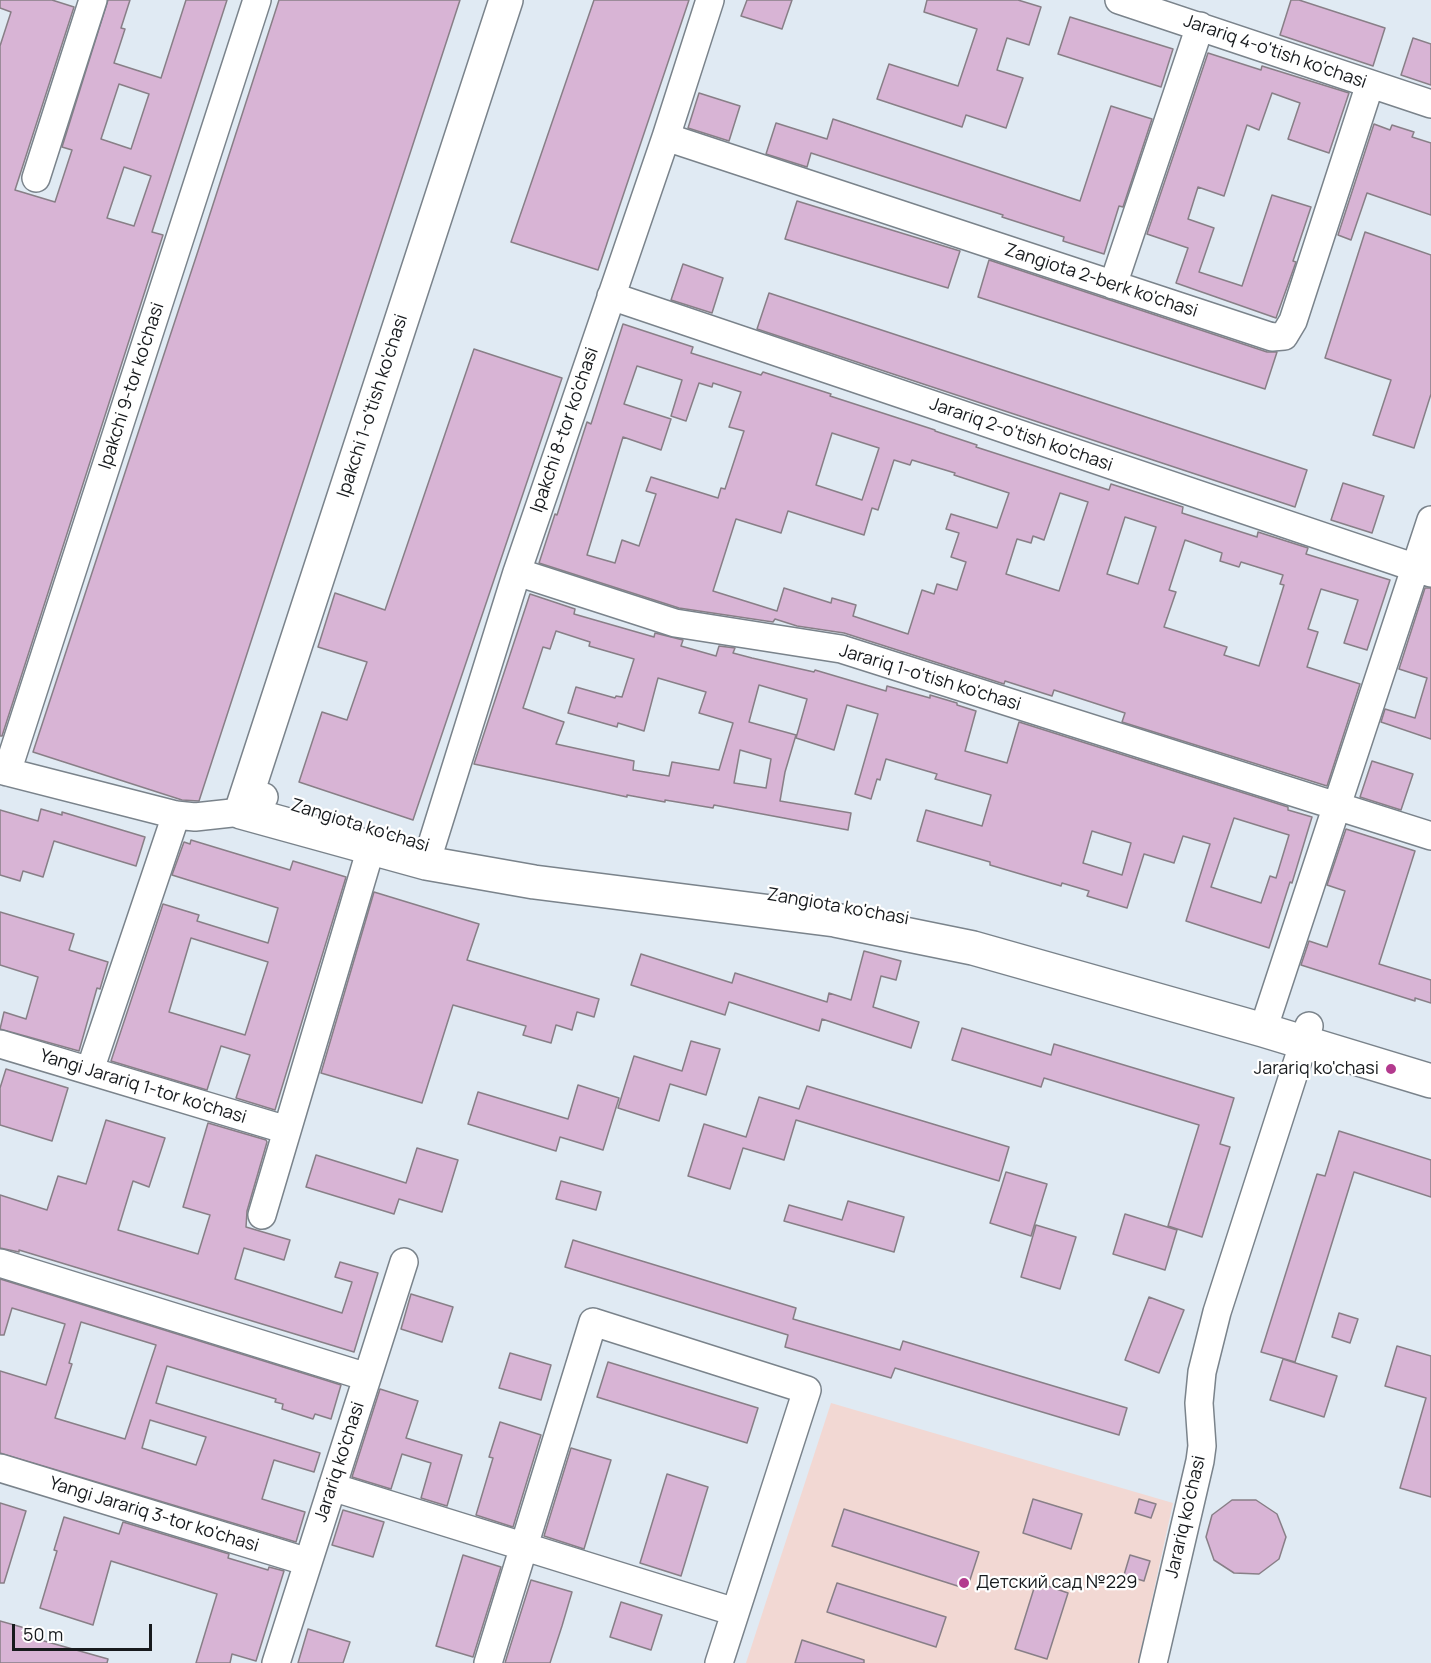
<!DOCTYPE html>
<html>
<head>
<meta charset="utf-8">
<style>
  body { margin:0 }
  #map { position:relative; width:1431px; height:1663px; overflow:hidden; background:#e0eaf3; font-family:Manrope,sans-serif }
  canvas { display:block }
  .scale { position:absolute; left:12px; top:1624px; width:140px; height:27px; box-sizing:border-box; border:3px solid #171a1d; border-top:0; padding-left:8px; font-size:18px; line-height:21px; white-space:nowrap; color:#171a1d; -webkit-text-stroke:4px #fff; paint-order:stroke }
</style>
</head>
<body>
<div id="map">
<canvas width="1431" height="1663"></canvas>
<div class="scale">50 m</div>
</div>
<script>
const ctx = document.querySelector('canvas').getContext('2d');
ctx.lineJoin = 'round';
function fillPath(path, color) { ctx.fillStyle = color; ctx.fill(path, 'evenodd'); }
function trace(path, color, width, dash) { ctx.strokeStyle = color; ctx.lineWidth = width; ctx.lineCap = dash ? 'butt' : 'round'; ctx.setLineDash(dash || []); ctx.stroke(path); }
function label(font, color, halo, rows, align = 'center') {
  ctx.font = font + ' Manrope,sans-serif'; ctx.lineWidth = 4.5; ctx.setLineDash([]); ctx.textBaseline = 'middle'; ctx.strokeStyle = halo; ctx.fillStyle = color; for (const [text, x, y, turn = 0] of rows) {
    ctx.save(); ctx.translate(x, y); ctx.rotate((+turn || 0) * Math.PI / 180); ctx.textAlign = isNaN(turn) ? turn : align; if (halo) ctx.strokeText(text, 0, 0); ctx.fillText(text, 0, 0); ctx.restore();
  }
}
const education = new Path2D(`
  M831 1403 1173 1503 1138 1663H746Z`);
const building = new Path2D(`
  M0 0H52L74 7 15 190 55 202 72 150 62 147 108 0H130L121 28 125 29 114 63 161 78 186 0H227L152 232 163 235 2 736H0V46L11 12 0 8ZM119 84 149 94 131 149 101 139ZM124 167 151 176 134 226 107 218Z
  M279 0H460L199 801 182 800 33 752 199 248Z
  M594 0H689L598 270 511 242Z
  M747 0H792L782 29 741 16Z
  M927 0H1018L1041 7 1029 45 1007 38 997 70 1023 78 1006 128 966 115 962 127 877 99 889 64 958 86 977 29 924 12Z
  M1291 0H1299L1385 28 1373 66 1280 35Z
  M1070 17 1173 49 1161 87 1058 54Z
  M1413 38 1431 44V85L1401 75Z
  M1208 53 1261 70 1262 66 1349 93 1329 153 1288 139 1300 103 1272 93 1259 130 1247 125 1224 196 1198 187 1188 219 1214 228 1199 272 1242 286 1272 195 1311 207 1293 261 1296 262 1276 318 1176 283 1188 248 1147 234Z
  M699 93 740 106 729 141 688 128Z
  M1111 106 1152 119 1123 207 1119 206 1104 254 1063 241 1064 237 1002 217 1003 215 811 153 807 167 766 154 776 123 827 139 833 119 1080 201Z
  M1374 124 1390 130 1392 125 1414 132 1412 137 1431 143V215L1367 193 1351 240 1338 235Z
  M797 201 960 251 948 288 785 239Z
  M1365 232 1431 255V394L1414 448 1373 435 1391 380 1325 358Z
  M989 260 1267 352H1277L1265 389 978 297Z
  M683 264 723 278 712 313 671 300Z
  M769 293 1307 470 1295 507 757 329Z
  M623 324 693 347 691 353 761 375 763 372 831 394 830 396 935 430V431L977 445 976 447 1109 490 1111 484 1183 507 1182 513 1257 537 1258 532 1286 541 1308 548 1306 554 1390 580 1367 650 1344 643 1358 600 1321 589 1308 629 1318 632 1307 667 1360 684 1327 786 1122 722 1125 713 1054 690 1052 696 1005 681 1004 684 844 633 797 626 775 619 773 622 679 608 539 563 555 514 557 515 587 422 591 424ZM637 366 682 380 671 416 686 421 699 383 712 387 713 383 741 392 729 427 744 431 725 489 721 488 718 498 651 477 646 491 656 494 639 546 622 540 615 563 587 555 623 437 661 450 671 419 624 404ZM832 433 879 448 862 500 816 485ZM894 460 910 465 912 460 955 473 954 475 1009 493 997 528 951 514 946 529 959 533 951 557 966 562 957 590 937 584 934 594 922 590 908 634 853 616 856 605 832 598 831 603 784 588 777 611 713 591 736 519 781 533 788 511 864 535 872 508 878 510ZM1060 493 1088 502 1059 591 1006 574 1017 539 1031 543 1033 536 1044 540ZM1125 517 1156 527 1138 584 1107 574ZM1185 540 1222 553 1220 561 1239 567 1241 562 1283 575 1280 584 1284 585 1259 666 1224 655 1227 647 1164 627 1176 592 1169 590Z
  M474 349 562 378 413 820 299 782 322 712 347 720 367 662 318 647 335 593 385 610Z
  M1343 483 1384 496 1372 533 1331 520Z
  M1425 588H1431V739L1381 722 1385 709 1415 718 1427 678 1399 669Z
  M530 594 575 609 574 614 654 637 655 633 683 640 681 646 716 656 719 646 735 648 733 653 752 658 814 672 815 670 886 691 887 686 930 698V695L957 703V705L976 711 965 751 1007 763 1019 722 1288 807V810L1312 817 1292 883 1290 882 1269 948 1186 921 1210 844 1183 836 1174 863 1144 854 1127 908 1087 896 1089 891 1062 883 1061 886 990 865V862L917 841 926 810 982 826 991 795 935 779 937 774 886 759 880 780 877 779 871 799 855 794 878 714 847 705 834 750 796 738 807 699 759 685 749 722 796 735 785 772 780 801 851 813 848 830 714 805 713 808 665 800V802L627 795V797L474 764ZM556 631 590 642 589 646 634 659 622 697 616 696 615 698 576 687 568 713 617 727 618 723 644 731 658 678 706 692 699 713 733 723 719 770 672 762 669 776 633 770 634 761 556 744 564 722 523 708 543 647 550 649ZM740 750 771 759 766 788 734 783ZM1234 818 1289 835 1276 878 1270 876 1261 903 1211 887ZM1092 831 1131 843 1122 875 1083 863Z
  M1372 761 1413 774 1401 810 1360 797Z
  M41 809 62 815V812L145 837 136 866 54 841 43 877 23 871 20 881 0 875V810L38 821Z
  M1346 829 1415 851 1379 964 1431 980V1003L1415 998V1001L1301 965 1309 941 1327 947 1345 891 1327 885Z
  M191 840 290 870 293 861 346 877 275 1110 236 1098 250 1055 221 1046 207 1090 111 1061 163 904 199 915 197 921 268 943 278 908 172 875 184 842 190 844ZM191 938 268 962 245 1035 169 1012Z
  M374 892 479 924 467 960 599 999 594 1017 577 1012 572 1030 556 1025 551 1043 523 1035 526 1026 453 1005 422 1103 321 1073Z
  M0 912 74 934 69 950 108 962 100 989 97 988 79 1051 0 1029 4 1012 26 1019 38 977 0 965Z
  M864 951 901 961 896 980 881 976 873 1007 919 1022 911 1048 822 1019 819 1031 729 1002 725 1015 631 985 641 954 732 983 735 973 827 1002 829 993 851 1000Z
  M962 1028 1051 1055 1054 1044 1234 1098 1220 1144 1230 1147 1202 1237 1168 1226 1199 1125 1044 1078 1041 1087 952 1060Z
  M691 1041 720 1049 706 1095 670 1084 659 1121 618 1108 634 1056 682 1071Z
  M6 1069 68 1088 52 1141 0 1125V1088Z
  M578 1085 619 1098 603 1150 560 1137 556 1151 468 1124 478 1092 568 1119Z
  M807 1086 1009 1147 999 1181 796 1120 784 1160 743 1148 730 1189 688 1176 704 1124 746 1137 759 1097 799 1109Z
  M106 1120 165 1138 149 1187 133 1181 118 1230 198 1254 210 1215 183 1207 208 1123 266 1140 267 1142 247 1211 246 1227 290 1240 284 1260 244 1248 235 1279 342 1313 352 1282 335 1277 340 1262 378 1273 354 1352 19 1250V1252L0 1248V1195L47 1210 58 1176 86 1184Z
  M1339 1131 1431 1160V1197L1354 1172 1295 1362 1261 1352 1317 1174 1325 1176Z
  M417 1148 458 1160 442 1212 399 1199 394 1214 306 1187 316 1155 406 1183Z
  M1006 1172 1047 1184 1031 1236 990 1223Z
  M561 1181 601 1192 596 1210 556 1199Z
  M848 1201 904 1217 894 1252 784 1221 789 1205 842 1220Z
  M1125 1214 1177 1230 1165 1270 1113 1254Z
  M1036 1225 1076 1237 1060 1289 1021 1277Z
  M573 1240 796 1308 793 1319 900 1350 903 1341 1127 1408 1119 1435 895 1368 891 1378 785 1347 788 1335 565 1267Z
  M0 1279 341 1385 331 1419 315 1414 313 1419 282 1409 283 1404 275 1402 276 1399 167 1366 156 1403 320 1453 314 1472 274 1460 262 1499 305 1512 296 1542 0 1453V1371L46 1385 65 1324 12 1308 4 1335H0ZM81 1322 156 1345 125 1439 55 1418 72 1364 69 1363ZM150 1420 206 1437 196 1465 142 1448Z
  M411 1294 453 1307 442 1342 401 1329Z
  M1149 1297 1184 1310 1159 1373 1125 1360Z
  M1339 1313 1358 1319 1350 1343 1332 1337Z
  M1397 1346 1431 1356V1497L1400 1488 1426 1398 1385 1386Z
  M510 1353 551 1365 541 1400 499 1388Z
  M1283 1359 1337 1376 1324 1417 1270 1400Z
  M608 1362 758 1408 747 1443 597 1397Z
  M380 1389 418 1401 406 1438 462 1455 447 1506 421 1498 431 1463 402 1454 391 1489 352 1477Z
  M500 1422 541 1435 513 1527 476 1515 493 1458 489 1457Z
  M571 1448 611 1460 584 1549 544 1536Z
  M667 1474 708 1487 681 1576 640 1563Z
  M1033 1499 1082 1514 1071 1549 1023 1533Z
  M1139 1499 1156 1504 1151 1518 1135 1513Z
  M1232 1500H1256L1277 1514 1286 1537 1279 1559 1259 1574 1234 1573 1214 1560 1206 1537 1212 1515Z
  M0 1503 26 1511 4 1583H0Z
  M844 1509 979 1552 967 1589 832 1546Z
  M343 1510 384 1522 373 1557 332 1545Z
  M64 1517 119 1534 123 1522 229 1554 228 1558 268 1570 269 1567 284 1571 256 1661 232 1654 230 1663H196L217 1594 111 1561 93 1625 40 1608 57 1551 54 1550Z
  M463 1555 501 1567 473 1657 436 1646Z
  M1130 1555 1150 1561 1144 1581 1124 1575Z
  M531 1580 572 1592 562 1626 550 1663H505Z
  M1036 1582 1068 1593 1047 1659 1015 1649Z
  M837 1583 946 1617 936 1647 827 1612Z
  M621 1602 662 1615 651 1650 610 1637Z
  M0 1621 32 1630 30 1637 108 1659 107 1663H0Z
  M308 1629 350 1642 343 1663H298Z
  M802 1640 864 1660V1663H795Z`);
const minor = new Path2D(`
  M1119 0 1431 104
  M666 137 1272 337 1284 336 1293 321 1370 84
  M36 178 93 0
  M1113 285 1200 26
  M611 296 1431 573
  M517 572 675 623 841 649 1431 836
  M0 770 176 815 195 817 241 812 264 797
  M7 772 257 0
  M426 863 517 572 666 137 710 0
  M1263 1030 1431 520
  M0 1044 287 1130
  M90 1070 176 815
  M262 1215 371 848
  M0 1263 367 1377
  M0 1468 308 1562
  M332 1487 735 1612
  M276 1663 404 1262
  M488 1663 593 1322 807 1390 719 1663
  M1153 1663 1200 1461 1202 1446 1199 1403 1202 1372 1217 1312 1309 1026`);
const major = new Path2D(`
  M506 0 241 812 426 863 534 882 835 920 973 948 1263 1030 1431 1081`);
const markers = [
  [1391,1069,6,"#b33a8e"],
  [964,1583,6,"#b33a8e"]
];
const streetNames = [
  ["Jarariq 4-o'tish ko'chasi",1275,52,19],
  ["Zangiota 2-berk ko'chasi",1101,281,18],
  ["Ipakchi 9-tor ko'chasi",132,386,-72],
  ["Ipakchi 1-o'tish ko'chasi",373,406,-72],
  ["Ipakchi 8-tor ko'chasi",565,430,-71],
  ["Jarariq 2-o'tish ko'chasi",1021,435,19],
  ["Jarariq 1-o'tish ko'chasi",930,678,17],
  ["Zangiota ko'chasi",360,826,17],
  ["Zangiota ko'chasi",838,907,10],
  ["Yangi Jarariq 1-tor ko'chasi",143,1087,17],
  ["Jarariq ko'chasi",340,1462,-72],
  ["Yangi Jarariq 3-tor ko'chasi",154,1515,17],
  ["Jarariq ko'chasi",1186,1517,-77]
];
const poiNames = [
  ["Jarariq ko'chasi",1379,1069],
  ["Детский сад №229",976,1583,"left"]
];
fillPath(education, '#f2d8d3');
fillPath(building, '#d8b4d5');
trace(building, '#887f87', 1.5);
trace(minor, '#7a838b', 30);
trace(major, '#7a838b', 36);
trace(minor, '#fff', 27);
trace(major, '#fff', 33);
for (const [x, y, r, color] of markers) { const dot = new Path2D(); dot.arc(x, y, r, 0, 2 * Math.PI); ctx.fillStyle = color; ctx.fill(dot); trace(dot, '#fff', 2); }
label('18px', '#171a1d', '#fff', streetNames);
label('18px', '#171a1d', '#fff', poiNames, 'right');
</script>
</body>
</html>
